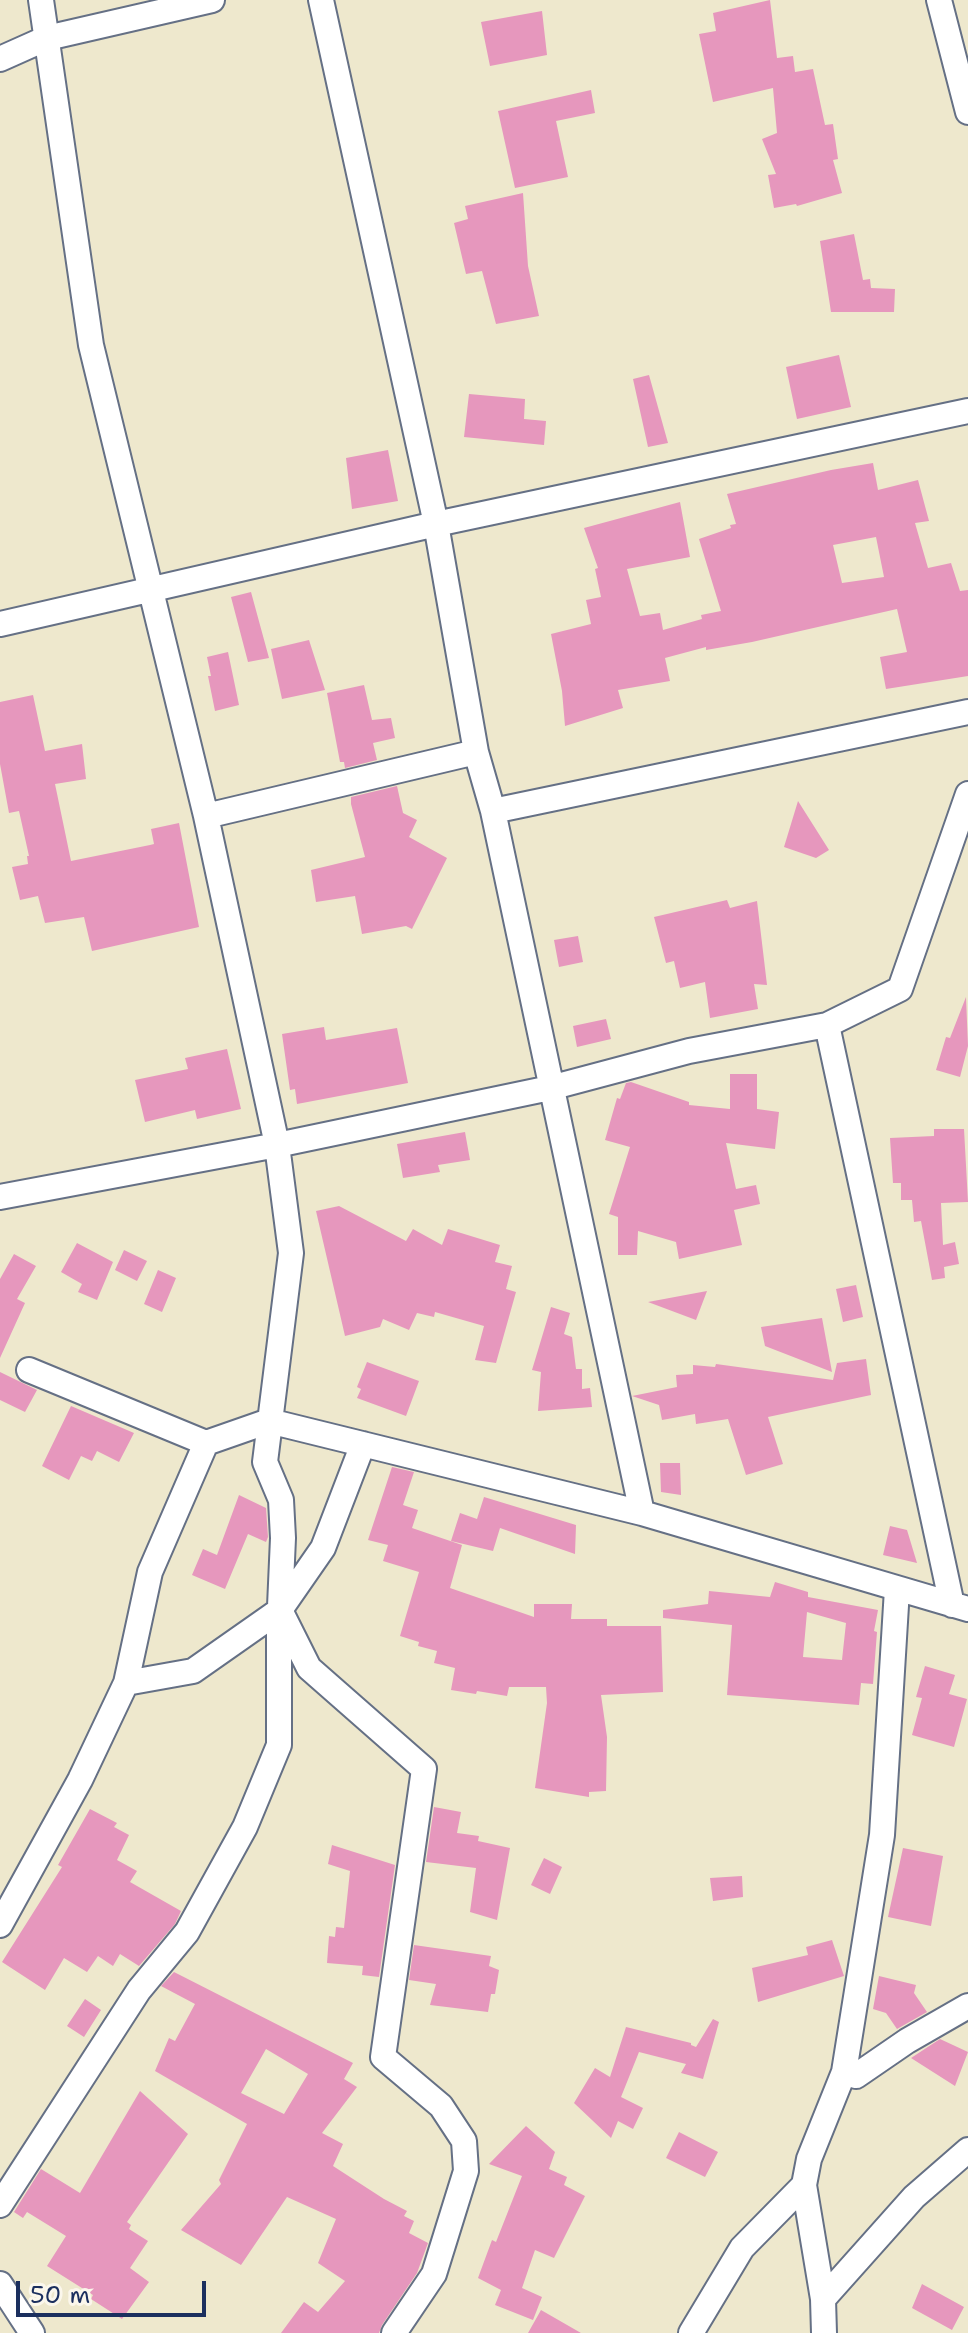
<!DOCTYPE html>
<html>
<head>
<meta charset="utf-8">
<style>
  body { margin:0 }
  #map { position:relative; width:968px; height:2333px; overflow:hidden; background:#eee8cd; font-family:"Shantell Sans",sans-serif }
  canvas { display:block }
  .scale { position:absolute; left:16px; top:2281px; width:190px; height:36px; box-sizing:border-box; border:4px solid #1b2f5e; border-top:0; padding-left:10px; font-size:24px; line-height:28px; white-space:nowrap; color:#1b2f5e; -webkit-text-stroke:6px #fbf7ec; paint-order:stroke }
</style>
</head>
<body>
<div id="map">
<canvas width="968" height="2333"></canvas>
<div class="scale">50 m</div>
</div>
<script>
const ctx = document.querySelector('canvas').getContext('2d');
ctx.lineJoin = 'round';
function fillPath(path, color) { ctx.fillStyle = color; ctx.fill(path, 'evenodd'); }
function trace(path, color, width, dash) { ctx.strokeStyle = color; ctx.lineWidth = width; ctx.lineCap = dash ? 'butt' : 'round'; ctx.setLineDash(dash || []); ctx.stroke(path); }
const building = new Path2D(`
  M770 0 777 58 793 56 795 72 813 69 825 125 833 124 838 159 833 160 842 193 797 206 796 204 774 208 768 175 776 174 762 139 777 133 773 88 713 102 699 34 716 31 713 13Z
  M542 11 547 55 490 66 481 22Z
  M591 90 595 113 556 121 568 177 515 188 498 111Z
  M523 193 528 266 539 316 496 324 482 271 466 274 454 223 468 219 465 206Z
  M854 234 863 280 870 279 871 288 895 289 894 312H831L820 241Z
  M839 355 851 407 797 419 786 367Z
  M649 375 668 443 648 447 633 379Z
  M469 394 525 399 524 419 546 421 544 445 464 437Z
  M388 450 398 501 352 509 346 458Z
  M873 463 878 490 918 480 929 521 915 523 928 568 951 563 960 591 968 590V676L886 689 880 657 907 652 897 609 752 642 706 650V647L665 658 670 681 618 690 623 708 565 726 562 691 551 634 591 624 586 600 601 597 595 569 598 568 584 528 680 502 690 557 627 569 640 616 660 613 663 630 702 619 701 615 721 611 699 539 731 528 730 525 736 524 727 494 831 470ZM876 537 884 577 842 583 833 545Z
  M251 592 269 658 248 662 231 597Z
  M309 640 325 690 282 699 271 649Z
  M228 652 239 705 215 711 208 676H211L207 657Z
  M364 685 372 720 391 718 395 738 373 743 377 760 345 768 344 762H340L327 693Z
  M33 695 45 751 82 744 86 779 55 784 71 861 150 845 154 844 151 829 179 823 199 927 92 951 84 917 45 923 38 896 20 900 12 867 28 864 27 856H29L19 811 9 813 0 764V702Z
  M397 786 403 813 417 820 409 837 447 858 412 929 406 926 362 934 355 896 316 902 311 870 365 857 351 804V797Z
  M798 801 829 850 816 858 784 847Z
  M727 900 730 908 757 901 767 985 754 984 758 1009 710 1018 705 982 680 988 674 961 666 963 654 917Z
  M578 936 583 962 559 967 554 940Z
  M966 997 968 1046 960 1077 936 1070 946 1037 950 1038Z
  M606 1019 611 1039 577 1047 573 1026Z
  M324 1027 326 1040 397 1028 408 1083 297 1104 295 1089 290 1090 282 1034Z
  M227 1049 241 1109 197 1119 195 1110 145 1122 135 1080 188 1069 185 1058Z
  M730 1074H757V1109L779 1112 775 1149 726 1143 736 1189 756 1185 760 1204 734 1210 742 1245 679 1259 676 1242 638 1231 637 1255H618V1217L609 1214 630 1147 605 1140 617 1098 620 1099 626 1083 631 1082 689 1102V1105L730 1109Z
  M934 1129H964L968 1202 941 1203 943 1245 955 1242 959 1264 944 1267 945 1278 932 1280 921 1221 914 1222 912 1200H901V1183H893L890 1138 934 1136Z
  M465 1132 470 1160 438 1165 440 1172 403 1178 397 1144Z
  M339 1206 406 1241 413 1229 442 1245 448 1229 500 1245 495 1262 512 1266 506 1289 516 1292 496 1363 475 1360 484 1326 435 1312 434 1317 417 1313 409 1330 383 1319 380 1327 345 1336 316 1211Z
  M77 1243 113 1262 97 1300 78 1292 82 1284 61 1272Z
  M124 1250 147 1261 137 1281 115 1270Z
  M14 1254 36 1266 17 1299 25 1303 0 1358V1279Z
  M158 1270 176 1278 162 1312 144 1304Z
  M856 1285 863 1317 843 1322 836 1289Z
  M707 1291 696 1320 648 1302Z
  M551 1307 570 1313 564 1334 572 1337 576 1369H582V1389L590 1388 592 1407 538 1411 541 1372 532 1370Z
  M822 1318 832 1372 765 1346 761 1327Z
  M866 1359 871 1395 768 1417 783 1464 746 1475 728 1419 696 1424 695 1414 662 1420 659 1405 632 1396 677 1387 676 1375 693 1374V1365L715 1367 716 1364 833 1380 837 1363Z
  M367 1362 419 1381 406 1416 357 1398 361 1389 357 1387Z
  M0 1372 37 1390 25 1412 0 1400Z
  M71 1406 134 1433 119 1462 97 1451 92 1461 81 1456 69 1480 42 1466Z
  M660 1463H680L681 1495 661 1492Z
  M392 1467 414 1472 403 1505 418 1510 412 1528 462 1545 450 1588 534 1617V1604H572L571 1619H607V1626H661L663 1692 601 1695 607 1737 606 1791 589 1792V1797L535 1788 547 1703 546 1687H509L507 1696 477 1691 476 1694 451 1690 455 1668 434 1663 437 1651 418 1646 419 1642 400 1636 419 1572 383 1561 388 1545 368 1540Z
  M239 1495 266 1508 268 1537 266 1542 248 1534 225 1589 192 1575 203 1549 217 1555Z
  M484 1497 576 1525 575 1554 500 1528 493 1551 451 1541 460 1513 477 1519Z
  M890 1526 907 1530 917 1563 883 1555Z
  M775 1582 808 1592V1597L878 1610 874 1631 877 1632 873 1684 861 1683 859 1705 727 1695 732 1625 663 1618V1610L708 1604 709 1591 770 1597ZM807 1612 846 1623 842 1660 803 1657Z
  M925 1666 955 1675 949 1694 967 1699 954 1747 912 1735 922 1698 916 1697Z
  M434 1807 461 1812 457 1833 479 1836 478 1841 510 1848 497 1920 470 1912 476 1868 426 1862Z
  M90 1809 117 1823 114 1827 129 1835 117 1860 137 1871 130 1882 181 1911 175 1924 139 1966 120 1954 113 1966 98 1956 87 1972 64 1958 45 1990 2 1962 62 1867 58 1865Z
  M332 1845 395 1865 379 1977 362 1975 363 1966 327 1963 329 1936 335 1937 336 1927 344 1928 350 1871 328 1864Z
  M903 1848 943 1856 931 1926 888 1917Z
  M544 1858 562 1867 550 1894 531 1885Z
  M742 1876 743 1897 713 1901 710 1878Z
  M832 1940 844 1976 758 2002 752 1968 808 1955 806 1947Z
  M414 1945 491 1956 489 1966 499 1970 495 1994H491L488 2012 430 2005 436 1984 409 1980Z
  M174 1972 353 2063 344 2079 357 2087 322 2133 343 2144 333 2166 384 2199 407 2211 404 2216 414 2221 409 2233 428 2243 417 2273 382 2325 379 2333H281L304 2302 318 2312 345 2281 318 2263 336 2219 287 2197 241 2265 181 2230 221 2184 219 2180 247 2124 155 2071 169 2038 175 2041 195 2004 161 1986ZM266 2049 308 2074 284 2114 241 2093Z
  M879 1976 916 1985 914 1993 927 2012 897 2029 886 2013 873 2009Z
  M85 1999 101 2010 84 2037 67 2026Z
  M713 2019 719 2022 703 2079 681 2073 686 2064 639 2052 621 2097 643 2108 633 2129 618 2121 611 2138 574 2103 595 2068 610 2077 626 2027 691 2043V2045L696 2047Z
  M940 2039 968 2052 955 2086 911 2058Z
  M140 2091 188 2134 127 2222 131 2225 129 2229 148 2241 130 2268 149 2282 122 2319 91 2299 93 2295 47 2266 66 2236 27 2212 23 2218 14 2212 41 2169 80 2193Z
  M526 2126 555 2152 549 2169 567 2177 564 2185 585 2196 554 2258 535 2250 522 2288 542 2297 533 2320 495 2305 501 2290 478 2278 492 2240 496 2242 522 2176 489 2164Z
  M679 2132 718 2152 705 2177 666 2158Z
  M922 2284 964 2307 952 2330 912 2308Z
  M541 2310 581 2333H528Z`);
const street = new Path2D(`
  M321 0 436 524 476 752 493 811 642 1513
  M939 0 968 112
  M0 59 47 38 212 0
  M0 624 436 524 968 411
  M493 811 968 712
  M206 816 476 752
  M827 1025 952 1605
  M0 1197 277 1145 550 1088 689 1051 827 1025 900 989 968 794
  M29 1370 206 1443
  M363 1444 323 1548 280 1610 309 1668 424 1769 383 2057 441 2106 464 2141 466 2171 434 2274 394 2333
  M126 1683 193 1671 280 1610
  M0 1925 80 1780 126 1683 150 1572 206 1443 269 1421 642 1513 968 1609
  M844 2072 856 2076 907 2041 968 2006
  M0 2205 139 1990 187 1932 245 1827 279 1745V1629L283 1538 281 1500 265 1462 291 1253 277 1145 206 816 91 345 41 0
  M0 2284 32 2333
  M823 2299 914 2197 968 2150
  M691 2333 742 2248 804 2185
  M824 2333 823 2299 804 2185 809 2159 844 2072 882 1835 897 1589`);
fillPath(building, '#e697bd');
trace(street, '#657085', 28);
trace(street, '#fff', 24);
</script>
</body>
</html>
